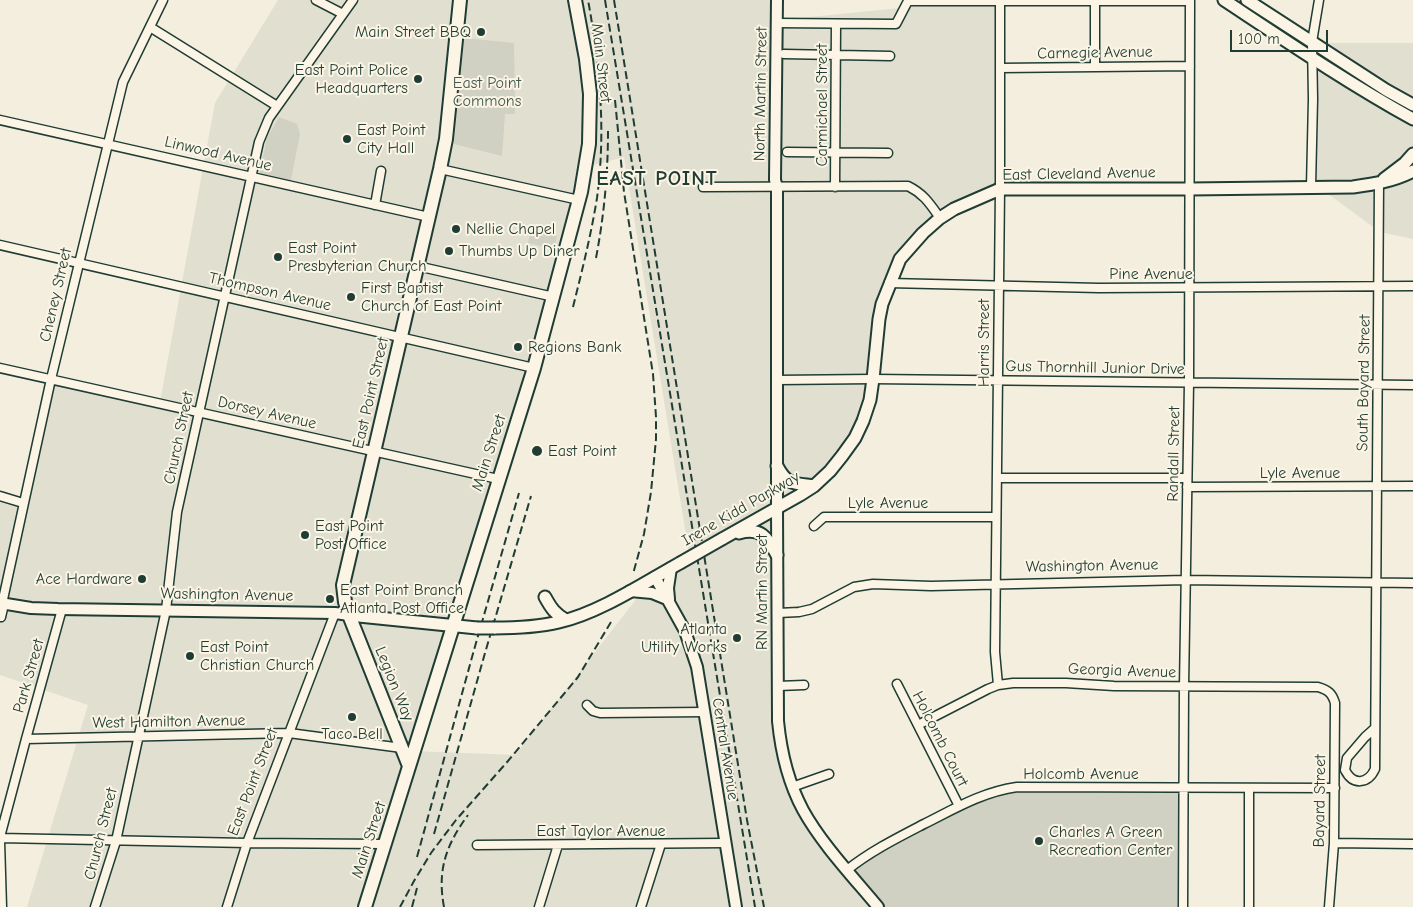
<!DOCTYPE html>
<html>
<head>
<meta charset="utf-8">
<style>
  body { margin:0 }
  #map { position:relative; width:1413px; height:907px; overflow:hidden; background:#f3eede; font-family:"Comic Neue",sans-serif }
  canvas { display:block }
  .scale { position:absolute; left:1230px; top:30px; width:98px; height:22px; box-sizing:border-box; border:2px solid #1f3d34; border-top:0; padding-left:6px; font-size:15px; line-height:18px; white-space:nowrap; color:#1f3d34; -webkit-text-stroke:4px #fcf5e5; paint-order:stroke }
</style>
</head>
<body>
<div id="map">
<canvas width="1413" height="907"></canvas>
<div class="scale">100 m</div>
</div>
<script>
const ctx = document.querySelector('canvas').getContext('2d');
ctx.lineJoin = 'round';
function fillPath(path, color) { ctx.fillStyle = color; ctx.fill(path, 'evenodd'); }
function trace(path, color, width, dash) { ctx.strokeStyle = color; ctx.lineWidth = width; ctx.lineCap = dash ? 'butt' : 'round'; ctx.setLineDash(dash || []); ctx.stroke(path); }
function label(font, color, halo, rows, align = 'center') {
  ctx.font = font + ' "Comic Neue",sans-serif'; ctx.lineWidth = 4; ctx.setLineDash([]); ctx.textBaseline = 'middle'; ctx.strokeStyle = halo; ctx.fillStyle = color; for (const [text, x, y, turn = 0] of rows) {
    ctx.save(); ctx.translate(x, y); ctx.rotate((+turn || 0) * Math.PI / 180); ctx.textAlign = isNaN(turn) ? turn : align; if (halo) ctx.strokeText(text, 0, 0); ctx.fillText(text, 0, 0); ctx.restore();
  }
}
const built = new Path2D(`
  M278 0H780V20L982 0H1000V186L927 229 893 276 873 378 860 429 826 476 775 507 780 733 805 814 876 907H27L88 705 0 675V499L19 504 49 376 160 402 215 103ZM624 157 689 553 655 575 515 755 413 751 460 627 590 166Z
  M1316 43H1413V239L1380 232 1316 185Z`);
const green = new Path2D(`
  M464 38 514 43 515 114H505L502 156 454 144Z
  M279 117 297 124 300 134 291 180H278L259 175 267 138Z
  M531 230 557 236 554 249 528 243Z
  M1010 783 1180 791 1181 907H876L844 869 946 809Z`);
const minor = new Path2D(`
  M316 0 343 14
  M1095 2V67
  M776 23 896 24 908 1H1190L1189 383 1184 687 1183 907
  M150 27 277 106
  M784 54 890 56
  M1000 68 1190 66
  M0 120 429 217
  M787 152 888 153
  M440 169 579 200
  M703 187 908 186C924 194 930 204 940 218
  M835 187 836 24
  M1311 187 1313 99 1312 42 1319 0
  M375 205 381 171
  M0 245 534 368
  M417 266 554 297
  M889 283 1099 288 1413 286
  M0 368 498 479
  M777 380 873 379 1413 385
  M997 478H1187
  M1187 487 1413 486
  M0 496 23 503
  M814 526 824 517H996
  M2 604 51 379 123 82 163 0
  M778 613 799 612 812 609 854 587 873 584 931 586 1186 580 1413 583
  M1 617 4 604
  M897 684 959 806
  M998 685 995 652 1000 189V0
  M778 686 804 685
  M587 705 593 711 600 713 705 712
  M918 725 988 689 998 685 1013 683H1066L1114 686 1318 687C1328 690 1332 693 1335 703L1334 843 1329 907
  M1375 728 1365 737 1347 758 1345 770C1353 786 1368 784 1375 769L1379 183
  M26 739 289 733 402 748
  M792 787 829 774
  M0 837 26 739 62 609
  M0 838 247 843 385 844
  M0 841 2 907
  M1334 843 1413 844
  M477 845 725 843
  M847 870C871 851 897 838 924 824 954 809 982 792 1017 787L1335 788
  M95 907 116 841 166 610 177 512 259 142 269 118 353 0
  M227 907 247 843 335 613
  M539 907 558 845
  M641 907 661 844
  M1249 907V788`);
const tertiary = new Path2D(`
  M777 0 775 180 777 187V509L778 721C781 752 788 782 803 810 821 843 853 877 878 907
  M655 577 685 631 697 667 736 907
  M630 591 652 593 669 600
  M669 599 668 588 671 568
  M0 603 31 608 58 609 335 613 349 615`);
const secondary = new Path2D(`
  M1224 0C1286 41 1348 83 1413 119
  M1247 0 1386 90 1413 105
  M1384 179 1405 163 1413 154
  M777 466C787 485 793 483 814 486
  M739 533C761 527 767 537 777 555
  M722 539 800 495 814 486 830 471 842 456 855 438 863 421 870 400 873 379 879 319 882 304 900 259 923 233 940 218 954 209 1000 189H1190L1353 187C1374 184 1394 181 1413 171
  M545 597C551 608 555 614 566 620
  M349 615 477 628
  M494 628C515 628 538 627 559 622 599 613 644 583 680 563`);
const primary = new Path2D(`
  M409 766 349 615 345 602 343 585 440 169 446 139 460 0
  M365 907 534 368 581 192 589 144 590 94 586 59 575 0`);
const rail = new Path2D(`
  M605 0 755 907
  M614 0 747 820 764 907
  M615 100 624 192 653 374 656 417V439L651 492 644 534 633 574
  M596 258C604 216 608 174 608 131
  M573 307C582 271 591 235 597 198 606 132 600 65 588 0
  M434 834 485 653 531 496
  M417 857 474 650 519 493
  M400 907 414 881 431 853 456 820 508 761 578 677 611 622
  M412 907 417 888
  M444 907C437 870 446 845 468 815`);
const secondaryBridge = new Path2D(`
  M680 563 722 539
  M477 628H494`);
const markers = [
  [481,32,5,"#1f3d34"],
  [418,79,5,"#1f3d34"],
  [347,139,5,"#1f3d34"],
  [456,229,5,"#1f3d34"],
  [449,251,5,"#1f3d34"],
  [278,257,5,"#1f3d34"],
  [351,297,5,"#1f3d34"],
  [518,347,5,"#1f3d34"],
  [537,451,6,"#1f3d34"],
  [305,535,5,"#1f3d34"],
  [142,579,5,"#1f3d34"],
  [330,599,5,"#1f3d34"],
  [737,638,5,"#1f3d34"],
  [190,656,5,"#1f3d34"],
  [352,717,5,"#1f3d34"],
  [1039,841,5,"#1f3d34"]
];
const poiNames = [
  ["Main Street BBQ",471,32,"right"],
  ["East Point Police",408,70,"right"],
  ["Headquarters",408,88,"right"],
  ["East Point",357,130],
  ["City Hall",357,148],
  ["Nellie Chapel",466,229],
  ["East Point",288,248],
  ["Presbyterian Church",288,266],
  ["Thumbs Up Diner",459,251],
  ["First Baptist",361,288],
  ["Church of East Point",361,306],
  ["Regions Bank",528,347],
  ["East Point",548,451],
  ["East Point",315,526],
  ["Post Office",315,544],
  ["Ace Hardware",132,579,"right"],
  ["East Point Branch",340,590],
  ["Atlanta Post Office",340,608],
  ["Atlanta",727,629,"right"],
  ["Utility Works",727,647,"right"],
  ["East Point",200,647],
  ["Christian Church",200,665],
  ["Taco Bell",352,734,"center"],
  ["Charles A Green",1049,832],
  ["Recreation Center",1049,850]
];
const streetNames = [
  ["Carnegie Avenue",1095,53,-1],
  ["Main Street",601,63,83],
  ["North Martin Street",761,94,-89],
  ["Carmichael Street",822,105,-90],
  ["Linwood Avenue",218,154,13],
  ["East Cleveland Avenue",1079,174,-1],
  ["Pine Avenue",1151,274],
  ["Thompson Avenue",270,292,13],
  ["Cheney Street",56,295,-77],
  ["Harris Street",984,343,-90],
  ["Gus Thornhill Junior Drive",1095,368,1],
  ["South Bayard Street",1364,383,-89],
  ["East Point Street",371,393,-77],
  ["Dorsey Avenue",267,413,13],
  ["Church Street",179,438,-78],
  ["Main Street",489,453,-72],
  ["Randall Street",1174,454,-89],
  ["Lyle Avenue",1300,473],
  ["Lyle Avenue",888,503],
  ["Irene Kidd Parkway",741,509,-30],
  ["Washington Avenue",1092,566,-1],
  ["RN Martin Street",762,592,-90],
  ["Washington Avenue",227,595,1],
  ["Georgia Avenue",1122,671,2],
  ["Park Street",29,676,-74],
  ["Legion Way",394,684,68],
  ["West Hamilton Avenue",169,722,-1],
  ["Holcomb Court",940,739,63],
  ["Central Avenue",725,749,81],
  ["Holcomb Avenue",1081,774],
  ["East Point Street",253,782,-69],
  ["Bayard Street",1320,801,-89],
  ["East Taylor Avenue",601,831],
  ["Church Street",101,834,-76],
  ["Main Street",369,840,-72]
];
const parkNames = [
  ["East Point",487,83],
  ["Commons",487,101]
];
const districtNames = [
  ["EAST POINT",657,179]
];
fillPath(built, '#e1dfd0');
fillPath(green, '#d0d1c2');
trace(minor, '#1f3d34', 11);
trace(tertiary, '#1f3d34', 14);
trace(secondary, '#1f3d34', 15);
trace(primary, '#1f3d34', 16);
trace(minor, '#fcf5e5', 8);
trace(tertiary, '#fcf5e5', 10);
trace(secondary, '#fcf5e5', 11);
trace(primary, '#fcf5e5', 12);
trace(rail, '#1f3d34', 2, [8, 4]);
trace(secondaryBridge, '#1f3d34', 15, []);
trace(secondaryBridge, '#fcf5e5', 11);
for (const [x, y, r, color] of markers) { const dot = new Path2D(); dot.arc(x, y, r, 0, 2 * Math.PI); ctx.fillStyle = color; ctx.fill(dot); trace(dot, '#fcf5e5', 2); }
label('16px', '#1f3d34', '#fcf5e5', poiNames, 'left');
label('16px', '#1f3d34', '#fcf5e5', streetNames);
label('16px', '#425b50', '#fcf5e5', parkNames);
ctx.letterSpacing = '1px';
label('bold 21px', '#1f3d34', '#fcf5e5', districtNames);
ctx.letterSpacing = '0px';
</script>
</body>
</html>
